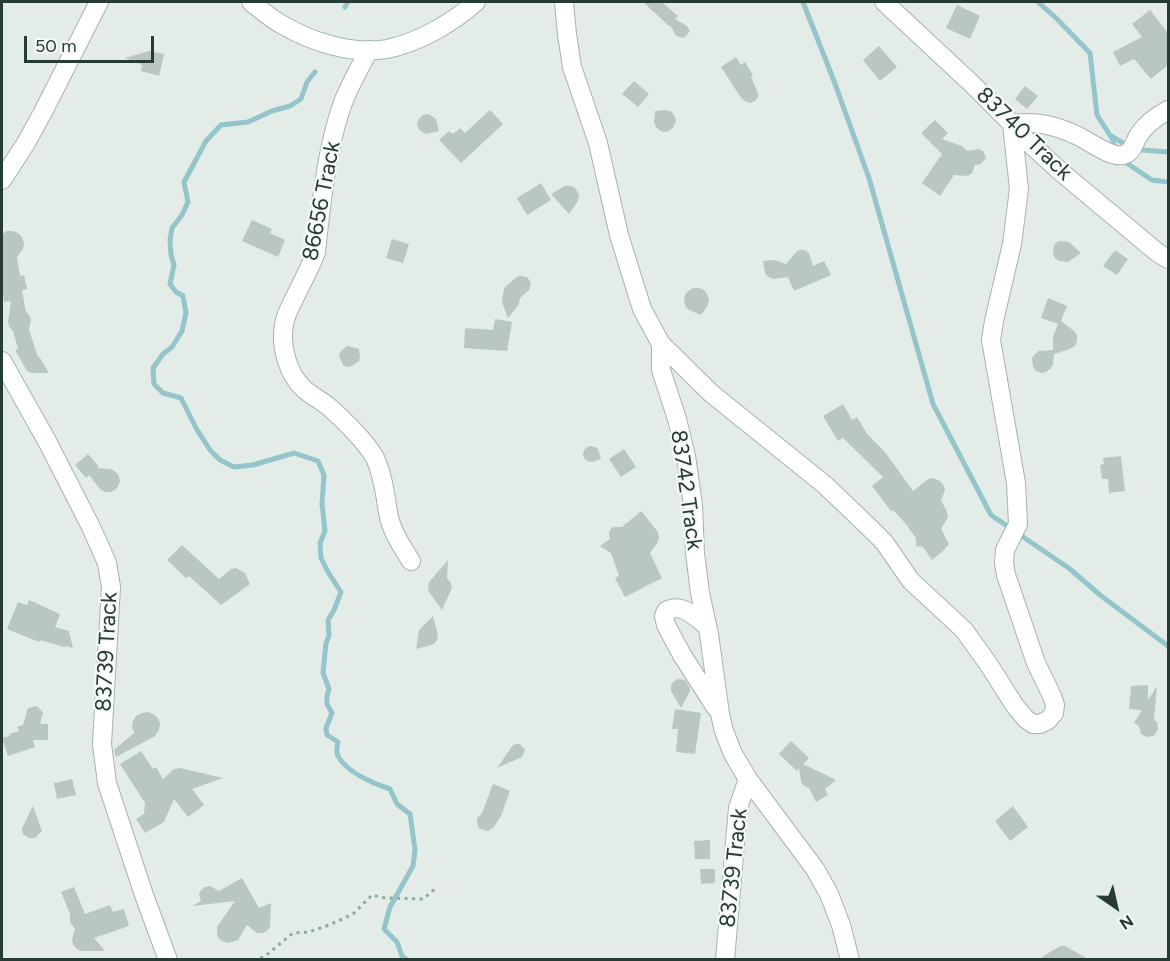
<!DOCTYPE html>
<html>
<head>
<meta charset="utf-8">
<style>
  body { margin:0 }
  #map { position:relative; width:1170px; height:961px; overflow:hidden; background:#e4ece8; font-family:Figtree,sans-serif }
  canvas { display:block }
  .frame { position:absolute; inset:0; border:3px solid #263b34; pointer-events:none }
  .north { position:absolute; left:1086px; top:877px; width:60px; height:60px; -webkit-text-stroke:4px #f4f9f6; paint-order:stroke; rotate:146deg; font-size:16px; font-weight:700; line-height:24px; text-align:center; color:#263b34 }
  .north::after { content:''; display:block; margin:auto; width:21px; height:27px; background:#263b34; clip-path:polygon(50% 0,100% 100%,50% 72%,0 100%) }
  .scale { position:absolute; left:24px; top:36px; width:130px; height:27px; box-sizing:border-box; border:3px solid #263b34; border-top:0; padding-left:8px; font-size:18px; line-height:21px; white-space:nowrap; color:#263b34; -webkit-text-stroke:4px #f4f9f6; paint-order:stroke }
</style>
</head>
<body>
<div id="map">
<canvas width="1170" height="961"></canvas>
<div class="frame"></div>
<div class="north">N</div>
<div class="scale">50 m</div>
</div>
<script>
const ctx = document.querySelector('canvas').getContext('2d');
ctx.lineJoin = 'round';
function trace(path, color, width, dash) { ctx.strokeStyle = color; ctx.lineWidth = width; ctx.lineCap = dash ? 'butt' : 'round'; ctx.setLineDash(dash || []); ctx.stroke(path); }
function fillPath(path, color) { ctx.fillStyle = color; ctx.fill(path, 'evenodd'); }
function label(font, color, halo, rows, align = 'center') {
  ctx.font = font + ' Figtree,sans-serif'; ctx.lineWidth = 4.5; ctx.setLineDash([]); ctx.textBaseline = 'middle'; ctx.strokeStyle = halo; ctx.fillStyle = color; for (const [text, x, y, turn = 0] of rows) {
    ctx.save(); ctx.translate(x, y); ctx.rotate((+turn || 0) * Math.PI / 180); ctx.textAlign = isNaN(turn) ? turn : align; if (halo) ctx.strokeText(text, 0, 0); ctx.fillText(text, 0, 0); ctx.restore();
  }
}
const stream = new Path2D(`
  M803 2 834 81 869 178 933 404 991 515 1070 569 1100 595 1168 646
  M1038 2 1056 18 1090 53 1097 115 1113 140 1114 152
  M345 7 348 2
  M315 72 307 82 301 99 290 106 272 111 248 122 221 125 206 141 184 182 188 202 182 215 172 228 170 240 171 255 174 265 170 284 176 292 183 296 186 313 182 331 172 347 163 354 153 368 154 384 163 393 181 398 196 428 210 450 220 460 234 467 253 465 294 453 318 461 324 475 322 504 325 531 320 543 321 558 328 572 341 592 334 610 328 620 329 636 326 643 323 673 329 689 327 696V704L332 713 326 728 327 735 338 742C337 746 336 752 338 756 346 772 374 784 390 789L397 804 410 814 415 850 413 866 390 907 384 929 397 942 402 956 407 960
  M1111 136 1125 144
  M1142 150 1168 152
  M1122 160 1152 180 1168 182`);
const building = new Path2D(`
  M643 2H662L678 16 675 19 687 26 690 31 686 36 683 38 676 36 670 25 669 26Z
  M957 5 980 16 970 39 946 28Z
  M1150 10 1168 33V65L1151 79 1134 59 1120 66 1113 52 1142 37 1132 24Z
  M879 46 897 67 880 81 863 60Z
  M149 51 164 54 159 76 141 71 142 65 125 58Z
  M736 57 741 65 745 62 753 75 751 77 758 93V97L755 101 751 103 746 102 741 98 721 67Z
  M634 81 649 94 638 107 622 94Z
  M1025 86 1038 96 1027 109 1015 99Z
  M490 110 503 124 461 163 439 140 449 131 453 134 460 128 465 133Z
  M666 110 671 111 674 115 676 120 673 128 669 131 664 132 659 130 656 127 654 122 655 111Z
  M428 114 432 116 436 119 439 131 426 134 422 132 418 128 417 123 419 119 423 115Z
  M935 120 948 133 942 139 962 146 967 151 979 149 983 151 986 158 981 164 975 165 972 173 968 176 954 175 940 196 922 183 942 154 921 133Z
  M541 183 551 200 527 215 517 198Z
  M565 186H569L574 187 577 191 579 196 578 201 569 214 551 194Z
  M252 220 272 229 270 233 285 240 278 257 242 241Z
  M7 231H13L18 233 22 237 24 243 23 249 17 257 20 276 24 275 27 289 22 290 26 312 29 315 31 320 29 330 38 357 40 358 49 373H31L27 371 15 350 18 349 13 331 9 327 8 322 11 301 4 302 2 286V234Z
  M392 239 409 244 403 263 386 258Z
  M1059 241 1069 242 1081 253 1068 262 1059 261 1055 258 1053 254V249L1055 244Z
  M801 250H805L809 253 813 266 824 261 831 275 794 291 788 277 773 279 768 277 765 273 763 261 775 260 786 264 797 251Z
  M1115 250 1128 259 1117 275 1103 266Z
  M518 276H522L527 277 530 281 531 285 529 290 520 298 519 304 508 318 502 302 504 288Z
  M693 288H699L704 290 707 294 709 299 708 305 701 315 689 310 685 306 684 301 685 295 688 291Z
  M1048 298 1067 306 1061 321 1074 331 1077 335V341L1075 346 1070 349 1054 354 1053 365 1050 369 1046 372 1041 373 1036 371 1033 367 1032 358 1035 354 1039 351 1053 350V336L1058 324 1041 318Z
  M495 319 512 322 507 351 464 348 465 328 493 330Z
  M347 346 359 349 360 356 359 361 352 366 347 367 343 365 339 356 340 352Z
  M843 404 852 420 857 417 867 434 885 452 913 491 928 479 933 478 938 480 942 483 945 488 944 493 941 500 947 512 948 517 941 529 949 544 943 551 932 560 923 547 916 546V538L905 523 893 510 891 511 872 486 883 477 843 438 838 441 823 416Z
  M590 446 595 447 598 449 601 459 592 462 587 461 584 458 583 454 584 450 587 447Z
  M624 449 636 467 621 477 609 459Z
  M88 454 99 467 97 468 111 469 116 472 119 476 120 481 118 486 115 490 110 492H105L100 489 89 475 86 478 75 465Z
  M1121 456 1125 491 1109 493 1108 479H1102L1100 465 1104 464 1103 458Z
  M641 511 658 532 659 537 658 542 650 553 662 578 625 597 615 578 619 576 611 553 600 546 610 539 609 533 611 529 614 527H622Z
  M182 545 219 579 231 569 236 568 245 573 250 584 221 605 189 576 186 578 167 560Z
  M448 560 447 578 451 583 452 588 442 610 429 592 428 587 429 582Z
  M29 600 60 614 55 627 69 631 73 648 65 646 64 647 40 640 39 642 7 629 18 602 27 605Z
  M433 616 438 635 437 640 434 644 416 649 419 630Z
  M678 679 685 680 690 688V691L681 708 671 691V686L673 682Z
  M1148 685V700L1157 686 1154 720 1157 722 1158 729 1154 736 1147 737 1141 734 1139 726 1134 723 1142 710 1129 709 1131 686Z
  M37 706 43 713 40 724H48V740H33L35 747 8 756 2 738 10 736 9 734 19 731 17 727 23 725 28 708Z
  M675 709 701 713 695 754 676 752 678 729H672Z
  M148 712 153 714 158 718 160 724 159 730 155 736 116 757 114 750 134 733 132 727 133 721 136 716 142 713Z
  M791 741 809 758 803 764 836 780 825 789 828 795 816 802 809 788 804 786 801 782 799 768 797 771 779 754Z
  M516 744H520L525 750 522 757 497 768 513 745Z
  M141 751 153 769 156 767 163 779 174 769 180 768 223 778 192 789 204 805 188 817 174 799 164 822 145 833 136 819 144 814 145 803 120 764Z
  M72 779 76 795 57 799 54 783Z
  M493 784 510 791 501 816 493 828 488 831 483 830 479 828 477 823V818L482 813Z
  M33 806 42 831 35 838H29L23 834 22 828Z
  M1013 806 1028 827 1010 841 995 821Z
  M710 840V859H695L694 841Z
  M700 869H715V883L701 884Z
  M242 878 259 908 271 903 270 927 267 931 262 933H257L247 925 238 940 228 943 222 941 218 938 217 932V927L235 901 192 906 201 901 199 894 201 890 205 887 210 886 219 891Z
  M74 887 85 914 110 905 113 912 124 909 129 926 94 938 105 951H81L77 949 73 945 72 940 75 929 70 922V914L61 892Z
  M1060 946H1065L1090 960H1037Z`);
const path = new Path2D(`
  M253 960 264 957 293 933 309 932 329 925 353 914 372 895 385 898 423 899 436 888`);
const minor = new Path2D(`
  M564 2 567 34 572 67 598 143 619 235 642 309 661 344V370L677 419 686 456 693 505 695 553 700 593 709 634 720 714 724 731 733 754 748 779 815 869 829 894 841 925 850 960
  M884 2 972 84 1012 124 1026 140 1061 172 1158 253 1168 259
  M369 50C360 67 351 83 344 100 327 145 321 204 316 252L312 262C306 275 300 287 294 299 290 307 285 316 284 325 280 346 288 374 303 388 311 396 321 400 329 407 343 419 367 443 375 458 383 475 385 494 388 512 391 531 401 545 411 561
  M661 344 712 394 825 485 872 530 884 542 911 581 964 630 989 665 1015 706 1026 719 1033 724H1040L1048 720 1054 713 1055 705 1052 696 1036 663 1006 575 1004 563 1005 550 1018 524 1016 483 991 340 994 321 1012 244 1019 189 1012 124C1037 121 1054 125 1076 135 1088 140 1110 158 1123 155 1132 153 1134 144 1137 138 1144 125 1156 117 1168 110
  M707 626C695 617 682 602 666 611L664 616 666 625 682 655 716 708
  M725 960 738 808 748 779`);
const tertiary = new Path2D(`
  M251 2C261 10 270 18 281 24 311 42 352 55 387 49 420 42 452 23 476 2
  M2 180 26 143 43 112 99 2
  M2 361 47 441 91 527 107 563 111 587 102 744 107 783 144 895 168 960`);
const streetNames = [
  ["83740 Track",1024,134,44],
  ["86656 Track",322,201,-79],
  ["83742 Track",686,490,82],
  ["83739 Track",107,652,-87],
  ["83739 Track",734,868,-84]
];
trace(stream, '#93c5ca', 5);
fillPath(building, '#bac6c1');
trace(minor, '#a7b3ae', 20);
trace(tertiary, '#a7b3ae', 20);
trace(path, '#88ac9e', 3, [3, 4.5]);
trace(minor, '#fff', 18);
trace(tertiary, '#fff', 18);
label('22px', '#263b34', '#f4f9f6', streetNames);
</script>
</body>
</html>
